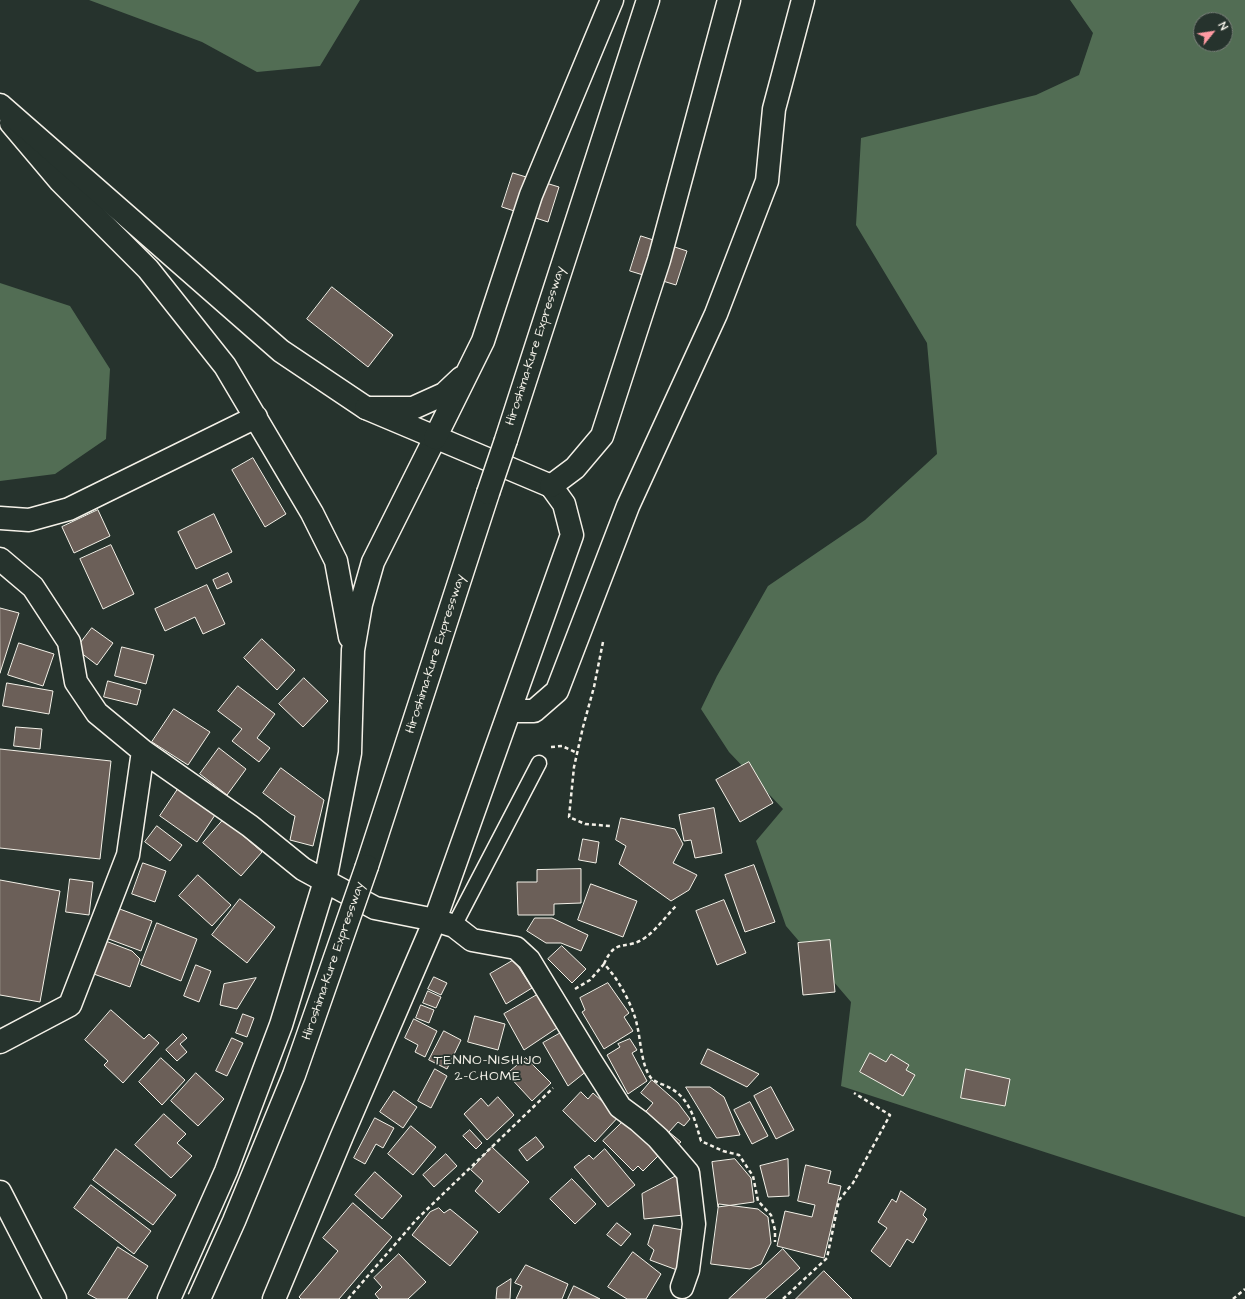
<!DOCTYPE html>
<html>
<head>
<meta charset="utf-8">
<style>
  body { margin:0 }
  #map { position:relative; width:1245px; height:1299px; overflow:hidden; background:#26332d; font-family:"Architects Daughter",sans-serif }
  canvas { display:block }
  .north { position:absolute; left:1193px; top:12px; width:40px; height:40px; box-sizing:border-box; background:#26332d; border:1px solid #787f78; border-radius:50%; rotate:60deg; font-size:11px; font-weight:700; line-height:16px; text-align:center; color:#f4f1e8 }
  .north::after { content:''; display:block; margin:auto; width:14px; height:18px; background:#ff9aa2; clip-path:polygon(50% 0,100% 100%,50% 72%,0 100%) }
</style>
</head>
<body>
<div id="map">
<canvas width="1245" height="1299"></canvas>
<div class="north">N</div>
</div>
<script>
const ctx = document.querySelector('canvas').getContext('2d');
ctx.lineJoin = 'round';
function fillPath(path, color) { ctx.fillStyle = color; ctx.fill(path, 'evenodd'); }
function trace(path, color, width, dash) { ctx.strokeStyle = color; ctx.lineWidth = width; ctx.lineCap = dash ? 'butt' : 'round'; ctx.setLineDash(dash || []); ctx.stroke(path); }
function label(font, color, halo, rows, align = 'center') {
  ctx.font = font + ' "Architects Daughter",sans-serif'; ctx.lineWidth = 3.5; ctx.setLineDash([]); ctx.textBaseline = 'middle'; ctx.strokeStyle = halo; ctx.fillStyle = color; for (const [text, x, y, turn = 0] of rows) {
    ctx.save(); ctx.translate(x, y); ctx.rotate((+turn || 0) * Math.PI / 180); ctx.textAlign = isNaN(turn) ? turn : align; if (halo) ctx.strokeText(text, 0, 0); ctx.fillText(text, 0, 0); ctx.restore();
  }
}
const green = new Path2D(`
  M89 0H360L320 66 257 72 202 42Z
  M1070 0H1245V1217L841 1086 851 1002 786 926 756 841 783 809 729 752 701 709 717 676 768 586 865 520 937 454 927 343 856 225 861 138 1036 95 1079 75 1093 33ZM1201 20H1225V44H1201Z
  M0 283 70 306 110 369 106 439 55 474 0 481Z`);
const building = new Path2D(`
  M513 173 559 187 548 222 502 207Z
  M641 236 687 251 676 285 630 271Z
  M332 287 393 335 368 367 307 319Z
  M253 458 286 514 265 527 232 470Z
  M98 510 110 536 74 553 62 527Z
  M214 514 232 552 196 569 178 532Z
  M111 545 134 594 103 609 80 559Z
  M228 573 232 582 217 589 213 580Z
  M207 585 225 624 203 634 195 617 165 631 155 609Z
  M0 608 19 613 0 673Z
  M92 628 113 643 97 665 76 649Z
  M262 639 295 670 277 690 244 658Z
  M19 643 54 654 43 686 8 675Z
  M122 647 154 655 146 684 115 676Z
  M304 678 328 701 303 727 279 704Z
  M108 681 141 690 137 705 104 697Z
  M7 683 53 691 49 714 3 706Z
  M238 686 275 714 257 738 270 748 259 762 232 741 242 729 218 711Z
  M174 709 210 732 188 765 152 742Z
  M16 727 42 729 40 749 14 746Z
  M219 748 246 769 227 795 200 774Z
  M0 749 111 761 100 859 0 848Z
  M749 762 773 803 740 822 716 780Z
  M281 768 324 800 313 846 290 840 295 816 291 814 263 793Z
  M180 786 217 812 197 842 160 816Z
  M714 808 722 853 695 858 691 840 684 841 679 815Z
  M621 818 675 829 683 844 673 863 697 875 689 890 671 901 619 864 626 846 616 840Z
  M224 819 262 852 241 876 203 843Z
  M157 826 182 845 170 861 145 842Z
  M583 839 599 842 596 863 579 860Z
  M143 863 166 871 155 902 132 894Z
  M754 865 775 922 745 932 725 875Z
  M581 869V903L554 904V915H518L517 882H537V870Z
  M198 875 231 905 212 926 179 896Z
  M70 879 93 882 89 915 66 912Z
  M0 880 60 891 40 1002 0 995Z
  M591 884 637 901 623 937 578 920Z
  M240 899 275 927 247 963 212 935Z
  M724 900 746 953 717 965 696 911Z
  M117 908 152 921 141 951 106 938Z
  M535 918H552L588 935 581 951 561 943H546L527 931Z
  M157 923 197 939 181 981 141 965Z
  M103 940 132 951 140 959 130 987 91 973Z
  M830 940 835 992 803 995 798 943Z
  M562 946 586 969 572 983 548 959Z
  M514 960 532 988 506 1004 490 974Z
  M196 965 211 971 199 1002 184 996Z
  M434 977 447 983 441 995 428 989Z
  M256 978 237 1009 220 1005 224 984Z
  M608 983 629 1013 624 1017 633 1031 604 1049 582 1012 585 1010 580 998Z
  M428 991 441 997 436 1008 423 1003Z
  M537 995 557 1028 524 1050 504 1014Z
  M421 1005 434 1010 429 1023 416 1018Z
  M111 1010 144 1039 149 1034 159 1043 123 1083 104 1065 108 1061 85 1040Z
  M243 1014 254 1018 247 1037 236 1033Z
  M475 1016 505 1024 498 1050 468 1042Z
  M414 1019 437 1031 425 1057 415 1052 418 1045 405 1038Z
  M566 1030 588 1070 568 1086 543 1043Z
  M444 1031 461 1040 447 1069 429 1060Z
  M183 1034 187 1038 180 1044 187 1052 177 1061 166 1050Z
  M232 1038 243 1043 227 1076 216 1071Z
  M630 1039 637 1050 632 1053 647 1081 628 1094 607 1055 620 1047 618 1044Z
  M708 1049 759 1074 747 1087 701 1064Z
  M870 1053 886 1062 891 1054 909 1065 906 1070 915 1075 903 1096 860 1072Z
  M161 1058 185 1080 162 1105 139 1082Z
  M526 1058 551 1083 532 1101 507 1074Z
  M435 1069 447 1076 431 1108 418 1101Z
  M966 1069 1010 1079 1005 1106 961 1098Z
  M196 1073 224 1099 198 1126 171 1101Z
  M652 1080 678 1103 690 1119 684 1126 678 1122 669 1132 681 1142 677 1145 642 1116 653 1103 641 1093Z
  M686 1087H710L724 1097 740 1135 717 1138Z
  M771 1087 794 1130 776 1139 754 1096Z
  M394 1091 417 1107 403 1128 380 1112Z
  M581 1092 588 1099 593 1093 603 1102 606 1099 622 1113 595 1142 563 1111Z
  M498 1097 514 1115 487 1140 464 1114 481 1098 488 1106Z
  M750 1102 768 1136 752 1144 734 1110Z
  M164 1114 186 1134 177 1143 192 1156 171 1178 135 1145Z
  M629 1116 663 1151 643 1171 638 1166 633 1171 603 1141Z
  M375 1118 394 1128 383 1148 376 1144 365 1164 354 1158Z
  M411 1126 436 1147 413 1175 388 1154Z
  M470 1130 482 1143 476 1149 463 1136Z
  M536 1137 544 1147 527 1161 519 1150Z
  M492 1147 529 1182 499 1213 475 1191 483 1181 471 1170Z
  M116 1149 176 1195 153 1225 93 1180Z
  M605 1149 635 1185 608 1207 574 1167 589 1155 593 1159Z
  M446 1154 457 1166 434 1187 423 1175Z
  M735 1159 751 1178 754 1202 718 1207 712 1162Z
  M788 1159 789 1196 768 1197 760 1166Z
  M806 1165 831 1171 828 1183 841 1186 824 1258 777 1246 785 1211 812 1217 815 1205 798 1201Z
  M375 1172 402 1196 382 1219 355 1195Z
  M680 1174 684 1215 644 1219 642 1194Z
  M572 1179 596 1204 575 1224 550 1199Z
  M91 1185 151 1231 134 1254 74 1208Z
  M901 1191 926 1209 923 1215 927 1219 913 1243 907 1239 890 1267 871 1251 887 1228 878 1222 892 1199 896 1202Z
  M353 1203 392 1237 339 1299H301L299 1297 338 1251 323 1238Z
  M719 1204 758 1209 768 1217 771 1243 761 1264 750 1269 711 1264Z
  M439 1208 444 1213 450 1209 478 1232 450 1266 412 1235 430 1212Z
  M617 1223 631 1234 621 1246 607 1235Z
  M654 1225 689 1231 677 1270 650 1260 654 1250 648 1245Z
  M118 1247 148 1266 127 1299H97L88 1294Z
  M783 1249 800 1268 765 1299H729Z
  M633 1252 661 1274 646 1299H627L608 1287Z
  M399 1254 426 1282 408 1299H379L375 1294 382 1287 374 1278Z
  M526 1265 568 1284 562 1299H516L522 1286 515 1283Z
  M824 1271 852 1299H796Z
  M511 1279 510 1299H496L497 1288Z
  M574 1286 600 1299H568Z`);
const path = new Path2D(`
  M603 642 594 687 583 727 574 767 569 817 585 824 610 826
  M551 747 562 746 577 753
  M604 964C616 936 626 952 646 937 657 929 666 916 676 906
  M575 989 590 980 604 964C618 978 633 1006 637 1025 641 1041 641 1065 651 1078 656 1083 666 1085 672 1089 691 1101 695 1121 701 1141L723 1151 739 1155 753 1176 758 1201 771 1215 775 1230V1242
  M348 1299 416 1220 553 1088
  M783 1299 827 1258 839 1200 853 1183 890 1115 854 1093
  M1233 1299 1245 1289`);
const service = new Path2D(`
  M454 926 539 763`);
const minor = new Path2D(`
  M11 123 60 181 148 269 225 366 312 513 336 561 350 637
  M0 518 29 520 69 509 256 417
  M0 559 33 587 69 642 76 682 97 713 143 751 250 826 303 869 325 881 375 908 435 920 454 926 472 940 516 948 529 960 590 1060 620 1107 639 1121 658 1138 688 1173 694 1224 688 1270 682 1287
  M510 711H534L557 691 628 506 716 314 767 181 774 109 803 0
  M0 1042 70 1005 128 855 143 751
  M0 1192 55 1299
  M169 1299 226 1171 281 1025 325 881 350 753 353 650 361 604 373 562 435 438
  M274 1299 342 1136 435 920 572 535 564 504 551 486`);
const tertiary = new Path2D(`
  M0 105 281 351 366 408 551 486`);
const motorway = new Path2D(`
  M366 408H413L444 394 461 378
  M435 438 483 341 531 195 612 0
  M506 440 648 0
  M551 486 575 468 602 436 659 260 729 0
  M367 866 488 493`);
const motorwayBridge = new Path2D(`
  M488 493 506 440
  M199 1299 234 1221 294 1075 367 866`);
const streetNames = [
  ["Hiroshima-Kure Expressway",536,346,-72],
  ["Hiroshima-Kure Expressway",436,654,-72],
  ["Hiroshima-Kure Expressway",334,961,-71]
];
const neighbourhoodNames = [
  ["TENNO-NISHIJO",488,1061],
  ["2-CHOME",488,1077]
];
fillPath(green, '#526d54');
fillPath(building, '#6b5f58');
trace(building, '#f4f1e8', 1);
trace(service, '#f4f1e8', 17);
trace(minor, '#f4f1e8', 25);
trace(tertiary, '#f4f1e8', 25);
trace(motorway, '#f4f1e8', 25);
trace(path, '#f4f1e8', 2.5, [4, 3]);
trace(service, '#26332d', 14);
trace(minor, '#26332d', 22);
trace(tertiary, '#26332d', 22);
trace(motorway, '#26332d', 22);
trace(motorwayBridge, '#f4f1e8', 25, []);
trace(motorwayBridge, '#26332d', 22);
label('13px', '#f4f1e8', '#26332d', streetNames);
ctx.letterSpacing = '1px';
label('14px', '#f4f1e8', '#26332d', neighbourhoodNames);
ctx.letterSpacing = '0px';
</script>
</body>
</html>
